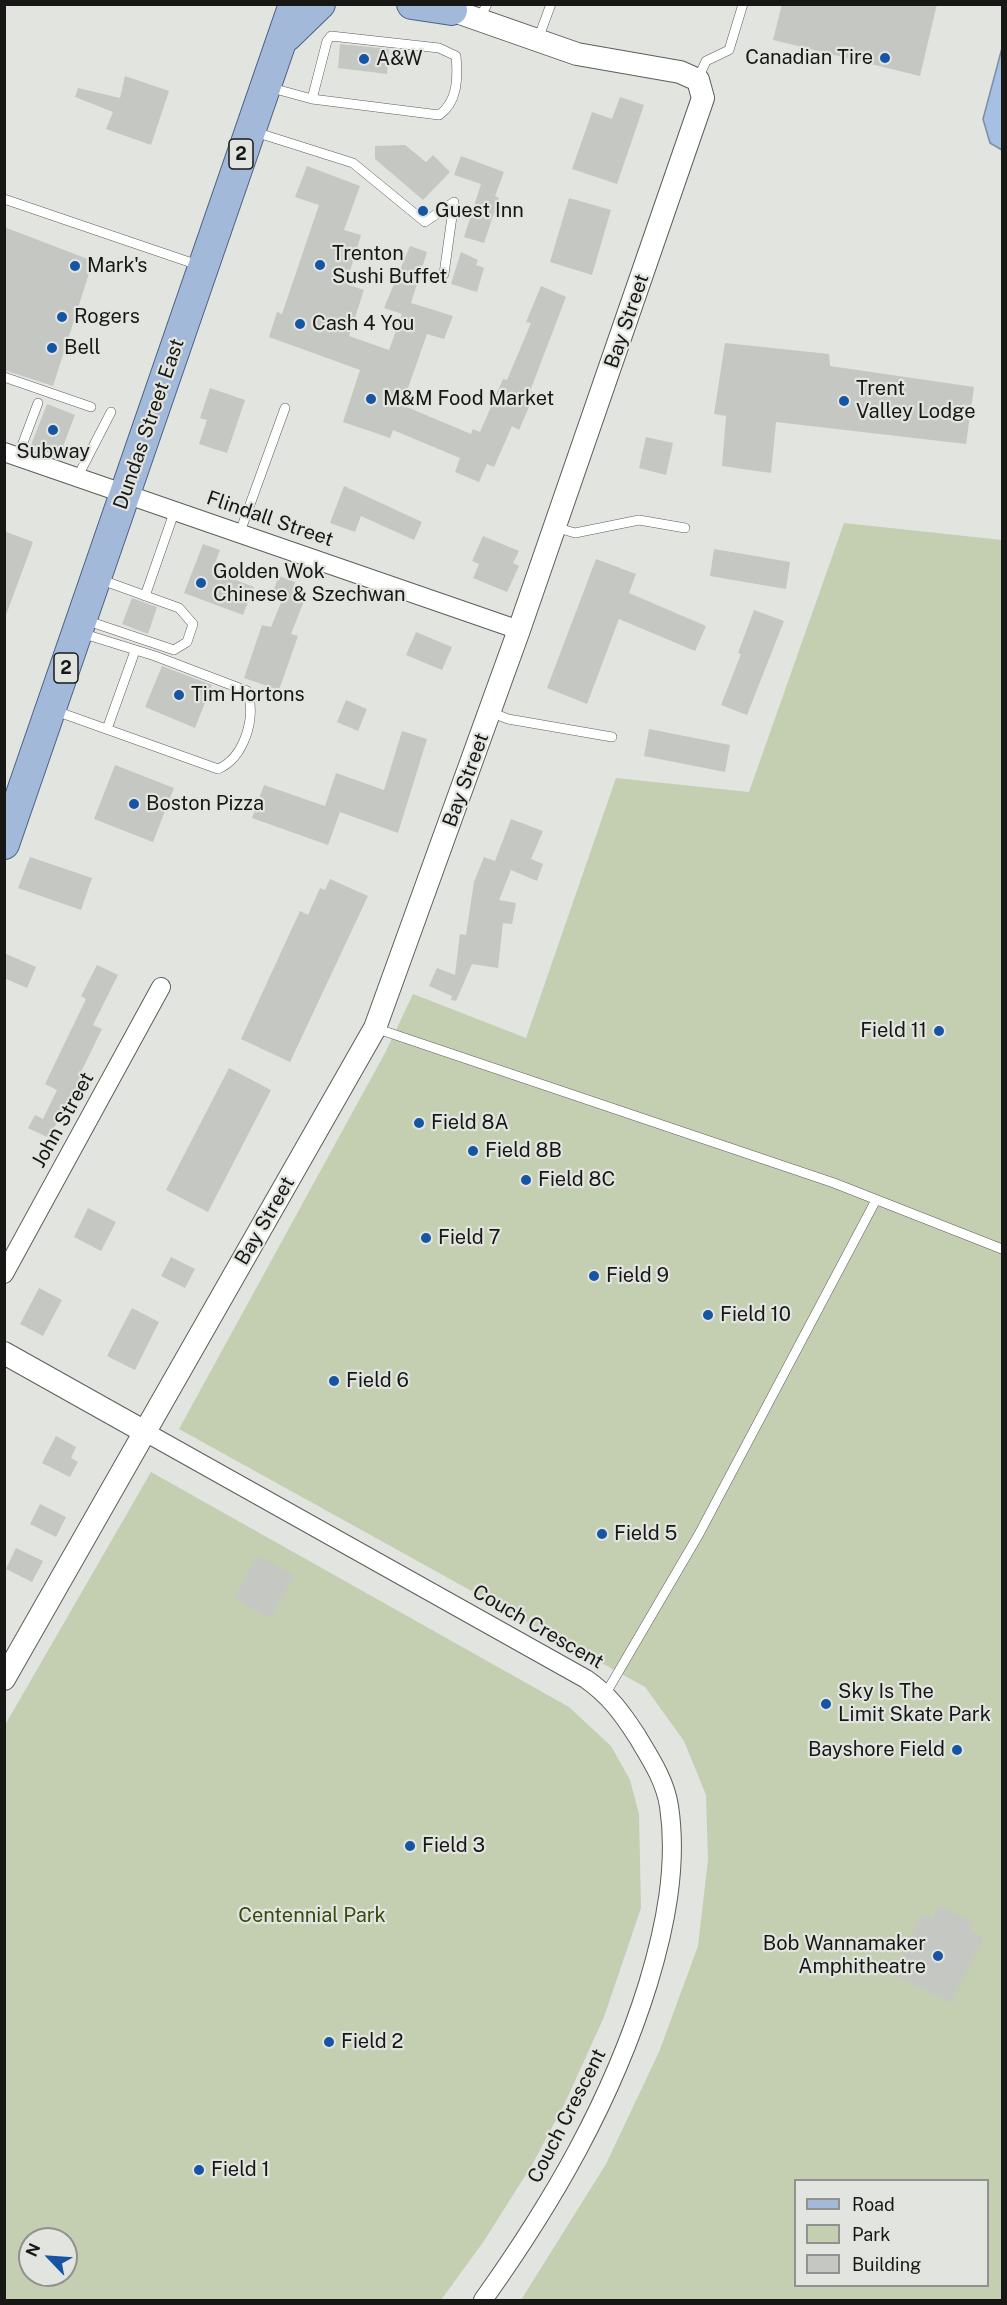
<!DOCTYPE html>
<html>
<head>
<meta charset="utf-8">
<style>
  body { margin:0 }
  #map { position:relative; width:1007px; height:2305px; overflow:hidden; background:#e2e4df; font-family:"Public Sans",sans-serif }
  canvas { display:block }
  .frame { position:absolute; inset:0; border:6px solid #171816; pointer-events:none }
  .legend { position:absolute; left:794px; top:2179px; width:195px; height:108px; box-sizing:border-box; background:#e2e4df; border:2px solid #91928f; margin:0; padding:8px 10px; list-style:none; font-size:18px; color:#171816 }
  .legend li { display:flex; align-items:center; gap:12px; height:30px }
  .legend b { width:30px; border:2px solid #91928f }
  .north { position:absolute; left:18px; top:2227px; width:60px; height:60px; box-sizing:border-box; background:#e2e4df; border:2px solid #91928f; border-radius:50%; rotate:295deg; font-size:16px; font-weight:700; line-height:24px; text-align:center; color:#171816 }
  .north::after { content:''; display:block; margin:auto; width:21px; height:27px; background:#1654a4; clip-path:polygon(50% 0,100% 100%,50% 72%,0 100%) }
</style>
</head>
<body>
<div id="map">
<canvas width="1007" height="2305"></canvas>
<div class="frame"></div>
<ul class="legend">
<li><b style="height:8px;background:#a3b9d9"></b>Road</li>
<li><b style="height:16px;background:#c4cfb2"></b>Park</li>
<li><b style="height:16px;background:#c5c7c2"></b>Building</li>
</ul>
<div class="north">N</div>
</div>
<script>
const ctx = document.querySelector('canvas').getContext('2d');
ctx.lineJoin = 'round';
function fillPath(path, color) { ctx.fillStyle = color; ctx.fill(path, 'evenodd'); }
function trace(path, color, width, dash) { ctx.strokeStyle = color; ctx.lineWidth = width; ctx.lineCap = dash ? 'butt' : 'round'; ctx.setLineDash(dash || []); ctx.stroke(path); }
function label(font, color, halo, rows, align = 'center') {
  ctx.font = font + ' "Public Sans",sans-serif'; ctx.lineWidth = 4.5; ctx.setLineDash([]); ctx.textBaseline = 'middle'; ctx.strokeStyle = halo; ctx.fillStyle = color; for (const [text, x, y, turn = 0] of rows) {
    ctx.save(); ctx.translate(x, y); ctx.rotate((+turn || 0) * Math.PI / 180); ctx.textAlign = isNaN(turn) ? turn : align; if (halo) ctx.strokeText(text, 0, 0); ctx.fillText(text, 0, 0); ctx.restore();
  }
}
const green = new Path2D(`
  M844 523 1002 540V2300H521L606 2164 659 2052 698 1946 708 1860 706 1795 684 1741 645 1687 179 1429 385 1053 413 994 526 1038 616 778 749 792ZM796 2180H988V2286H796Z
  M151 1472 569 1707 611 1746 630 1780 639 1814 641 1908 604 2017 565 2103 532 2165 484 2241 441 2300H5V1725ZM30 2239H66V2275H30Z`);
const water = new Path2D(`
  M1002 48V150L990 143 983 119Z`);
const building = new Path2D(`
  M782 4H937L920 76 773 40Z
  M340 44 389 49 387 74 338 68Z
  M125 76 169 91 151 145 106 129 113 112 75 97 78 88 120 98Z
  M620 97 644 105 617 184 572 169 592 112 612 119Z
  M405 145 426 162 433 155 450 172 423 200 375 159V146Z
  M461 156 504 172 495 196 499 198 484 243 464 237 481 184 454 175Z
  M307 166 360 186 344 230 361 235 346 284 364 290 349 336 389 350 402 314 384 308 410 246 427 252 411 303 453 316 444 339 427 334 402 405 471 434 473 429 480 432 503 379 507 380 531 323 526 322 541 286 566 297 530 391 535 393 519 430 512 426 494 467 487 464 479 482 455 472 460 458 393 430 390 438 343 422 360 370 269 337 277 312 282 314 319 205 295 197Z
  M569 198 611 210 592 275 550 262Z
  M4 227 93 261 53 386 4 370Z
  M461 252 478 260 476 265 484 268 477 292 451 284Z
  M725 343 829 354 830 366 974 387 966 444 776 422 771 473 722 466 726 416 714 414Z
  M210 388 245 400 227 453 199 444 207 420 200 418Z
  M47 404 75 415 59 457 31 445Z
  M646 437 673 443 666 475 639 468Z
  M344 486 422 522 414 540 361 516 355 532 330 523Z
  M4 531 33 542 6 615 4 614Z
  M483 536 519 551 513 563 519 566 507 592 473 578 479 564 472 561Z
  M203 544 220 550 212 571 254 587 243 615 184 593Z
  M714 549 790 562 786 589 710 576Z
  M596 559 636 574 629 593 706 626 695 651 619 619 587 704 547 688Z
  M279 576 295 582 292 591 306 596 291 634 298 636 279 690 244 678 262 625 271 627 282 600 271 596Z
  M132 598 157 607 148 634 122 624Z
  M754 610 784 621 747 715 721 705 741 654 738 653Z
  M416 632 452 647 442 670 406 655Z
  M162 666 212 685 195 728 145 707Z
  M346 700 367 709 358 731 337 722Z
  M649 729 730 745 725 772 644 756Z
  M402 731 427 739 398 833 340 812 328 845 252 818 264 785 325 806 336 773 384 790Z
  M115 765 174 788 153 842 94 819Z
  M511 819 543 831 531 859 543 864 537 881 511 870 499 900 516 903 512 924 503 923 498 968 472 964 456 1001 451 1000 452 996 429 986 437 968 455 975 460 934 466 935 474 882 484 857 495 861Z
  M30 857 92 878 81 910 18 888Z
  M330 879 368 896 290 1062 241 1039 300 911 308 915 320 888 325 890Z
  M4 953 36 967 27 988 4 978Z
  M97 965 118 975 93 1025 102 1029 81 1072 88 1076 77 1099 70 1096 49 1138 28 1128 35 1115 43 1119 57 1090 45 1084 86 999 81 996Z
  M229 1068 271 1090 208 1212 166 1190Z
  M88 1208 116 1222 101 1251 74 1237Z
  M171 1257 195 1269 185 1288 161 1276Z
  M39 1288 62 1300 43 1336 20 1324Z
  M132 1308 159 1322 135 1370 107 1356Z
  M56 1436 76 1447 71 1458 78 1462 70 1477 42 1463Z
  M40 1504 66 1517 56 1537 30 1524Z
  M16 1548 43 1561 32 1582 6 1569Z
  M257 1555 294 1575 270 1618 234 1599Z
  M939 1905 972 1921 971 1931 984 1937 950 2003 894 1975 922 1913 933 1918Z`);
const service = new Path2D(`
  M479 20 487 4
  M538 39 551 4
  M698 79 706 61 729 50 743 4
  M268 87 312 99 439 115C458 102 458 77 456 56L439 48 331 36 327 41 312 99
  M255 132 353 163 425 222 454 202 444 274
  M4 199 198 265
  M4 377 91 407
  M18 456 38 403
  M78 476 111 412
  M555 527 575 533 639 520 685 528
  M240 532 285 408
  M145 596 175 510
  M85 620 174 650 187 642 193 624 179 608 99 579
  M53 710 218 769C244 758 257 717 247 691L155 656 81 633
  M490 712 508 719 612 737
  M107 729 135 651
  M375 1028 834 1183 1002 1249
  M606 1693 699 1534 876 1200`);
const minor = new Path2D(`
  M4 452 519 630
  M4 1274 161 987
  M145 1432 586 1679C609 1695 622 1713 637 1736 650 1758 665 1780 669 1806 678 1866 665 1928 648 1984 612 2100 553 2202 483 2300`);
const tertiary = new Path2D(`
  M4 1353 145 1432
  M4 1679 375 1028 519 630 703 98 698 80 680 72 577 54 437 5`);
const primary = new Path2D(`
  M412 4 452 10
  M287 36 320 4
  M4 844 294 4`);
const markers = [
  [885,58,6,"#1654a4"],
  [364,59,6,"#1654a4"],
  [423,211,6,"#1654a4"],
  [320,265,6,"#1654a4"],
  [75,266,6,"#1654a4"],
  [62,317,6,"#1654a4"],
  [300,324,6,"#1654a4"],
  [52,348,6,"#1654a4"],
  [371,399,6,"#1654a4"],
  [844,401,6,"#1654a4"],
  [53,430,6,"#1654a4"],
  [201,583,6,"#1654a4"],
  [179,695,6,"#1654a4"],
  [134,804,6,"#1654a4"],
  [939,1031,6,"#1654a4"],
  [419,1123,6,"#1654a4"],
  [473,1151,6,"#1654a4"],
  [526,1180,6,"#1654a4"],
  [426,1238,6,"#1654a4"],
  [594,1276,6,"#1654a4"],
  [708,1315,6,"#1654a4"],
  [334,1381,6,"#1654a4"],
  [602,1534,6,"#1654a4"],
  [826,1704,6,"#1654a4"],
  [957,1750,6,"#1654a4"],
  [410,1846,6,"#1654a4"],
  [938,1956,6,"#1654a4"],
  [329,2042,6,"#1654a4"],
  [199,2170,6,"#1654a4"]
];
const shields = [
  [241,154,24],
  [66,668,24]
];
const shieldNames = [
  ["2",241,154],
  ["2",66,668]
];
const poiNames = [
  ["Canadian Tire",873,58,"right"],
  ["A&W",376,59],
  ["Guest Inn",435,211],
  ["Trenton",332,254],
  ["Sushi Buffet",332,277],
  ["Mark's",87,266],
  ["Rogers",74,317],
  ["Cash 4 You",312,324],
  ["Bell",64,348],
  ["Trent",856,389],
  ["Valley Lodge",856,412],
  ["M&M Food Market",383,399],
  ["Subway",53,452,"center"],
  ["Golden Wok",213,572],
  ["Chinese & Szechwan",213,595],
  ["Tim Hortons",191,695],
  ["Boston Pizza",146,804],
  ["Field 11",927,1031,"right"],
  ["Field 8A",431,1123],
  ["Field 8B",485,1151],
  ["Field 8C",538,1180],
  ["Field 7",438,1238],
  ["Field 9",606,1276],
  ["Field 10",720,1315],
  ["Field 6",346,1381],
  ["Field 5",614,1534],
  ["Sky Is The",838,1692],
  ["Limit Skate Park",838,1715],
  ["Bayshore Field",945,1750,"right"],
  ["Field 3",422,1846],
  ["Bob Wannamaker",926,1944,"right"],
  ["Amphitheatre",926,1967,"right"],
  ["Field 2",341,2042],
  ["Field 1",211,2170]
];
const streetNames = [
  ["Bay Street",627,321,-71],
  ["Dundas Street East",149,424,-71],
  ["Flindall Street",270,519,19],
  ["Bay Street",466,780,-70],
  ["John Street",63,1120,-61],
  ["Bay Street",265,1221,-60],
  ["Couch Crescent",538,1627,30],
  ["Couch Crescent",567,2116,-63]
];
const parkNames = [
  ["Centennial Park",312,1916]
];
fillPath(green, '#c4cfb2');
fillPath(water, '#a7bfe2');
trace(water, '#7c8da5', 1.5);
fillPath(building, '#c5c7c2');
trace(service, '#5c5e59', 10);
trace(minor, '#5c5e59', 20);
trace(tertiary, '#5c5e59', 24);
trace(primary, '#4a6284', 32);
trace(service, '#fff', 9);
trace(minor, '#fff', 18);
trace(tertiary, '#fff', 22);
trace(primary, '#a3b9d9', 30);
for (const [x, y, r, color] of markers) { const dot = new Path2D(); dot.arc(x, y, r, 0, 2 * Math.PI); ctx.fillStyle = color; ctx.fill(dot); trace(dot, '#e2e4df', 2); }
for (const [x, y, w] of shields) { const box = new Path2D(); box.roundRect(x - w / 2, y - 15, w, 30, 4.5); ctx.fillStyle = '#e2e4df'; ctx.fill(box); trace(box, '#171816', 1.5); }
label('bold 18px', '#171816', null, shieldNames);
label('20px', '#171816', '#e2e4df', poiNames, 'left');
label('20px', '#171816', '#e2e4df', streetNames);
label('20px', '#384a0d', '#e2e4df', parkNames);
</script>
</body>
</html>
